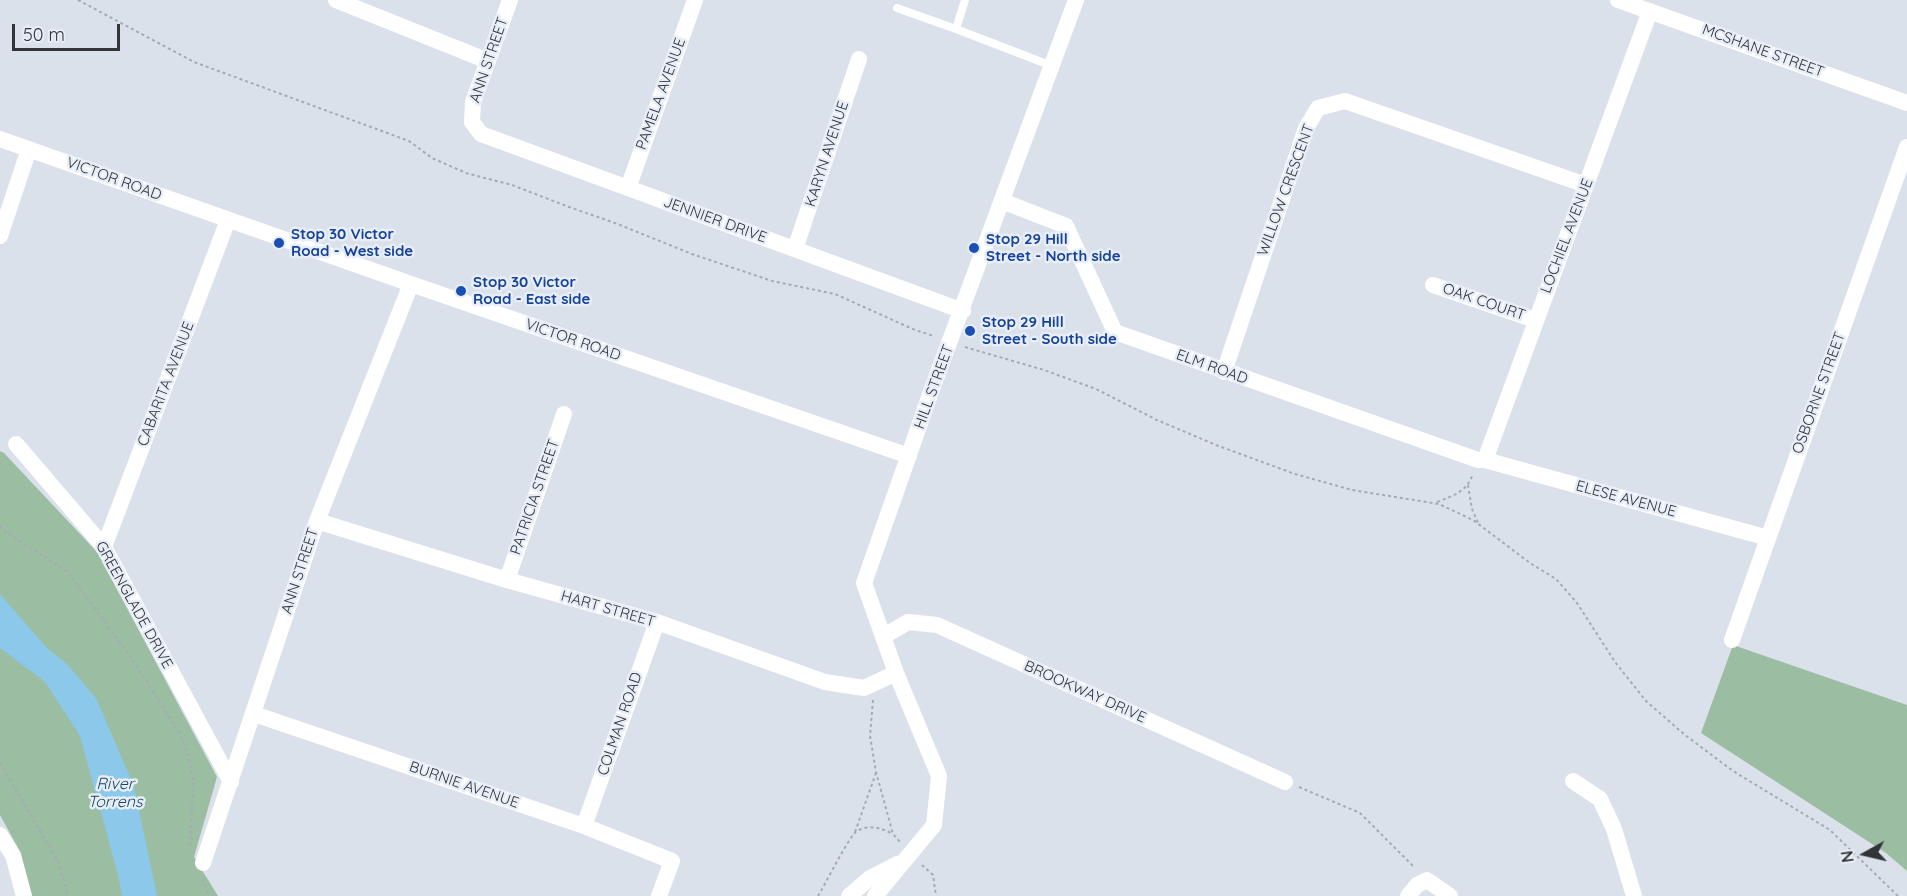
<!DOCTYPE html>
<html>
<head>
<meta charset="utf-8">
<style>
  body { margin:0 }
  #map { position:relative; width:1907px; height:896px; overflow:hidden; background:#dbe1ea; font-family:Quicksand,sans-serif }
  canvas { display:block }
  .north { position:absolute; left:1835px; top:824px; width:60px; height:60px; -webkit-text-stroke:4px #e8eef7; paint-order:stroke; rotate:262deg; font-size:16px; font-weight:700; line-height:24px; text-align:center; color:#323538 }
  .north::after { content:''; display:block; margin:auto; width:21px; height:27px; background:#323538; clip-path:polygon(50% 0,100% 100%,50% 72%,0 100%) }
  .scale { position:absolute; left:12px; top:24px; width:108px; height:27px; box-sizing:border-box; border:3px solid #323538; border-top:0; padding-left:8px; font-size:18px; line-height:21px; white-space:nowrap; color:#323538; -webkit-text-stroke:4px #e8eef7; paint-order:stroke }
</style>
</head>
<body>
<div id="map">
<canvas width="1907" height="896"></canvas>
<div class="north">N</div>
<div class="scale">50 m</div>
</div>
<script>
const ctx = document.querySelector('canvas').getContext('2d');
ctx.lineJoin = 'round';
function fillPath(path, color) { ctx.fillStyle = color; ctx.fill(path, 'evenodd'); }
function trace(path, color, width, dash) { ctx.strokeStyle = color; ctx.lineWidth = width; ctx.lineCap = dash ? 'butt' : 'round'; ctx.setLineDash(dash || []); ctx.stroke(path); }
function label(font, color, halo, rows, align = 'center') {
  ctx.font = font + ' Quicksand,sans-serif'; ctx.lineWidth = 5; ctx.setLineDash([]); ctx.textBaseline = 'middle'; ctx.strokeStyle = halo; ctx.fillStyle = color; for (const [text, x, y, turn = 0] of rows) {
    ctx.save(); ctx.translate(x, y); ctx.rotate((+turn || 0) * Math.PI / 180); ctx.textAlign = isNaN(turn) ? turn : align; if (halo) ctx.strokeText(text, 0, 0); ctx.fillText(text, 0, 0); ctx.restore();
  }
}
const green = new Path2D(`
  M0 451 4 453 97 552 217 777 194 857 218 896H29L17 846 0 815Z
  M1733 645 1907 705V871L1886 853 1701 733Z`);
const water = new Path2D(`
  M0 594 48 649 67 664 96 698 134 786 157 896H122L118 875 80 736 45 682 0 648Z`);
const path = new Path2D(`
  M78 0 194 62 409 141 432 158 466 173 512 185 569 207 615 223 692 254 772 281 835 294 915 330 934 336
  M965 347 1044 370 1096 389 1157 420 1216 445 1295 474 1352 490 1439 504 1473 520 1530 563 1556 579 1577 603 1615 662 1646 701 1685 735 1733 771 1830 830 1898 896
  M1468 485 1472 509 1478 523
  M1437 502C1455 495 1466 492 1473 474
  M0 526 6 532 68 572 133 660 180 734 189 757 193 782 190 850
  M873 700 870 736 876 772 893 834 900 842
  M0 763 58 861 68 896
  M1299 787 1360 813 1415 868
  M855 832 876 773
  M922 865 933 875 936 896
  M203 879 209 896
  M818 896C825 885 849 836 857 831 870 824 881 828 893 834`);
const service = new Path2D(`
  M965 0 956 29 1052 66
  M897 8 956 29`);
const minor = new Path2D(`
  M336 0 488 61
  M510 0 473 102 472 122 481 134 963 311
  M1618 0 1907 103
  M0 139 411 284 909 456
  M628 188 695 0
  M1002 201 1066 226 1115 332 1478 460H1485L1768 538
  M0 236 29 149
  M795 249 859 59
  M1433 285 1535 320
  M1224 372 1306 128 1318 108 1345 101 1586 185
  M16 444 104 547 231 782
  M1485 460 1650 11
  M317 521 507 580 657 622 825 682 864 688 896 673
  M104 547 228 220
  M507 580 564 414
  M884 636 908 622 937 625 1285 782
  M1732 640 1907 147
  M254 714 584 826 672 861 659 896
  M1573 781 1600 799 1614 829 1634 896
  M584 826 657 622
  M0 835 13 855 24 896
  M203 863 317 521 411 284
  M849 896 870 878 897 864
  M875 896 934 825 939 776 896 673 864 583 932 389 1076 0
  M1408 896 1417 885 1427 880 1450 896`);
const markers = [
  [279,243,6,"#1a4fb4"],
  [974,248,6,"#1a4fb4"],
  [461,291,6,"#1a4fb4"],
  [970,331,6,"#1a4fb4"]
];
const streetNames = [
  ["MCSHANE STREET",1763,51,20],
  ["ANN STREET",489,60,-71],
  ["PAMELA AVENUE",661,94,-70],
  ["KARYN AVENUE",827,154,-72],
  ["VICTOR ROAD",114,179,20],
  ["WILLOW CRESCENT",1286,190,-70],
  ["JENNIER DRIVE",715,220,20],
  ["LOCHIEL AVENUE",1567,236,-69],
  ["OAK COURT",1484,302,19],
  ["VICTOR ROAD",573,340,19],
  ["ELM ROAD",1212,367,20],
  ["CABARITA AVENUE",166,384,-69],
  ["HILL STREET",934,387,-70],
  ["OSBORNE STREET",1819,393,-70],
  ["PATRICIA STREET",535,497,-71],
  ["ELESE AVENUE",1626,499,15],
  ["ANN STREET",300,571,-72],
  ["GREENGLADE DRIVE",134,605,61],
  ["HART STREET",608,609,16],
  ["BROOKWAY DRIVE",1085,692,24],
  ["COLMAN ROAD",620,724,-71],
  ["BURNIE AVENUE",464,785,19]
];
const transitNames = [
  ["Stop 30 Victor",291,234],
  ["Road - West side",291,251],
  ["Stop 29 Hill",986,239],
  ["Street - North side",986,256],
  ["Stop 30 Victor",473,282],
  ["Road - East side",473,299],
  ["Stop 29 Hill",982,322],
  ["Street - South side",982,339]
];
const waterNames = [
  ["River",115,784],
  ["Torrens",115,802]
];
fillPath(green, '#9bbda2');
fillPath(water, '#8bc8ea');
trace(path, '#a5abb2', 2, [3, 3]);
trace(service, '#fff', 8);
trace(minor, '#fff', 16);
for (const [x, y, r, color] of markers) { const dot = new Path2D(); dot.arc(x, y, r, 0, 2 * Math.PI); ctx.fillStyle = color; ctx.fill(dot); trace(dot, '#e8eef7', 2); }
label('15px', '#323538', '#e8eef7', streetNames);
label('bold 15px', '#164399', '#e8eef7', transitNames, 'left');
label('italic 16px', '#184860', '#e8eef7', waterNames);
</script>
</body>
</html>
